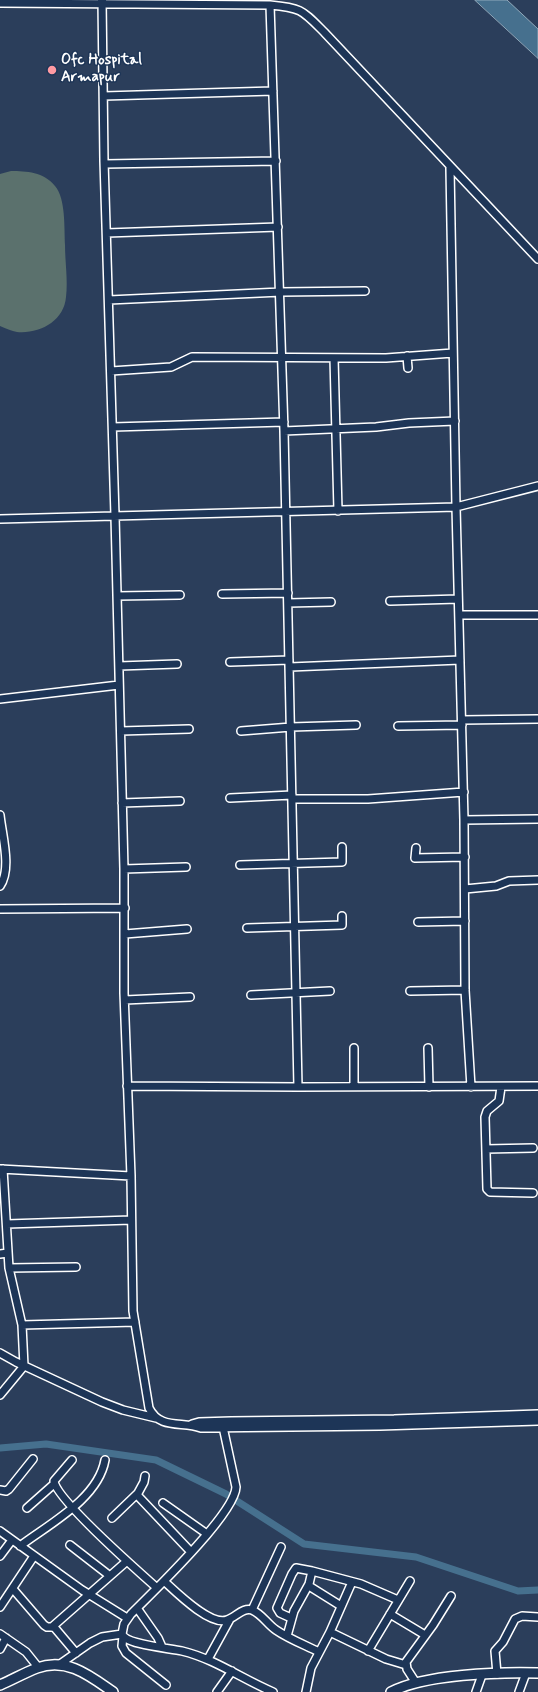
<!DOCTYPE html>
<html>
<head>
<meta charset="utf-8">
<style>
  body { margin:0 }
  canvas { display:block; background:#2b3e5b }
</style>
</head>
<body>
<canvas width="538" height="1692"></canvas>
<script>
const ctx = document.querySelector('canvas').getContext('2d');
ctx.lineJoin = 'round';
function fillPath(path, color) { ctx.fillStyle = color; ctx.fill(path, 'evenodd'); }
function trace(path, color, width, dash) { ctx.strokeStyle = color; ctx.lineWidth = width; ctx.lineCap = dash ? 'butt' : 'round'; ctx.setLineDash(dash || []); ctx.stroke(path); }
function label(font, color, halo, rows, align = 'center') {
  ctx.font = font + ' Mynerve,sans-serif'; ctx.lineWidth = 3; ctx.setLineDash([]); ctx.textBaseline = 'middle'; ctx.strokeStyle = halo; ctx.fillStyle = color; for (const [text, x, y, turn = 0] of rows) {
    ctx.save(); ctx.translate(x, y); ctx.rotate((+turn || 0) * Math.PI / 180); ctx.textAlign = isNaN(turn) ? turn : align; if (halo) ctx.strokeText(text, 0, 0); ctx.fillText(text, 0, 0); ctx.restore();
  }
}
const green = new Path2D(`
  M11 171C26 171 44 172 55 186 66 199 64 228 65 245 65 262 68 280 66 297 64 321 40 334 17 332 12 331 5 328 0 326V174Z`);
const water = new Path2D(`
  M475 0H507L538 29V58Z`);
const canal = new Path2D(`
  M0 1448 46 1444 156 1460 226 1494 304 1544 416 1557 518 1591 538 1590`);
const street = new Path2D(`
  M102 0 104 161 115 516 124 869V993L131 1176 133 1311 149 1408C160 1430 182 1421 201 1428L380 1426 538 1421
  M0 3 270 5C302 8 302 10 324 32L538 259
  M270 5 284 431 298 1087
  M104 96 273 91
  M105 164 276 161
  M450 168 456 507 464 820 465 990 471 1087
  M107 233 278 227
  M109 300 281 292 365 291
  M407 356 408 368
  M334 358 338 511
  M111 371 171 367 192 357 386 358 453 353
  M113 427 284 422
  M284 431 376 427 409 423 455 421
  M0 519 456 507 538 486
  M222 594 288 593
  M117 596 180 595
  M390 601 458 599
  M288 603 331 602
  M459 615H538
  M230 662 289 660
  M119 666 177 664
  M290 667 460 660
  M0 699 119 685
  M462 720 538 719
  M398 726 462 725
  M121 731 189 729
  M241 731 291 727 356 725
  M230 798 292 795
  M292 799H368L464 792
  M122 803 180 801
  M0 815C2 835 12 869 0 886
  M464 820 538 819
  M416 848 415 858 465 857
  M240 865 342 862V847
  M124 869 186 867
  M465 889 496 886 509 881 538 880
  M0 909 125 908
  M418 922 465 921
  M247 928 342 925V916
  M125 934 187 929
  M410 991 465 990
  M251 995 330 991
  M125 1000 190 997
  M354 1048V1087
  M428 1048 429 1087
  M127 1086 298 1087 538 1086
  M501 1087 499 1101 487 1111 485 1117 487 1189 490 1192 533 1193
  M486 1149 533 1148
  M0 1169 131 1176
  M7 1224 131 1220
  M0 1254 8 1253
  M9 1268 76 1267
  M22 1325 135 1322
  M0 1353 16 1362 102 1402 123 1410 156 1418
  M0 1395 24 1366 22 1325 9 1268 3 1169
  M192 1424 199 1422 231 1421 394 1419 538 1414
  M223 1427 236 1487C235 1514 152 1593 131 1614L124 1624 122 1634C126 1645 169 1648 182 1651 215 1659 242 1679 273 1692
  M72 1460 54 1481C56 1499 139 1572 157 1588
  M145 1476 144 1482 138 1493V1496L191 1552
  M0 1490 6 1491 9 1489 33 1459
  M163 1503 207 1534
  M27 1508 54 1484
  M112 1518 138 1493
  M0 1531 82 1590 127 1618
  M70 1545 110 1576
  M20 1546C49 1524 98 1499 105 1460
  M0 1556 12 1540
  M312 1571 309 1584V1586L341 1606
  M164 1581C176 1592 210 1626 227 1620 236 1617 243 1607 252 1610 262 1614 267 1624 276 1630 289 1639 305 1645 319 1652
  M13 1589 44 1625 47 1627H54L76 1653
  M0 1607 34 1556
  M137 1608 158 1638 162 1647
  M252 1610 281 1547
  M390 1614 425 1635
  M291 1618 280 1613 277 1608 292 1574 296 1568 312 1571 361 1584 398 1600
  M52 1627 127 1561
  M330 1632 386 1659 406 1665
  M0 1634 26 1652 38 1667
  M123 1636 122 1646 126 1653 166 1685
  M287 1636 294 1611 309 1584
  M0 1649 6 1638
  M368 1651 410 1581
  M208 1659 230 1619
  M60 1664 90 1643 102 1637 122 1634
  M497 1674 495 1651 503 1642 515 1619 522 1616 538 1617
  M416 1683 407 1669 406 1662 433 1625 451 1596
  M217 1692 232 1671
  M306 1692 311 1668 330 1632 352 1582
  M476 1692 482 1675
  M519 1692 526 1673`);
const secondary = new Path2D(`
  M0 1685C12 1680 24 1673 37 1668 67 1657 90 1676 113 1692
  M391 1692C425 1674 499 1672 538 1673`);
const markers = [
  [52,70,5,"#ff9aa2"]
];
const poiNames = [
  ["Ofc Hospital",61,61],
  ["Armapur",61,78]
];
fillPath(green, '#5b716d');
fillPath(water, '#46708e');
trace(water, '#90a9bb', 1);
trace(canal, '#46708e', 7);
trace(street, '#fff', 10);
trace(secondary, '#fff', 12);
trace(street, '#1d3557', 7);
trace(secondary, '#1d3557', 9);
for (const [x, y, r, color] of markers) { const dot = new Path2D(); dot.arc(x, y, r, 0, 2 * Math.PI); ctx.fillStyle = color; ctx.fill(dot); trace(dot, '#1d3557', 1.5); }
label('bold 15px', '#fff', '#1d3557', poiNames, 'left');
</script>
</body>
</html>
